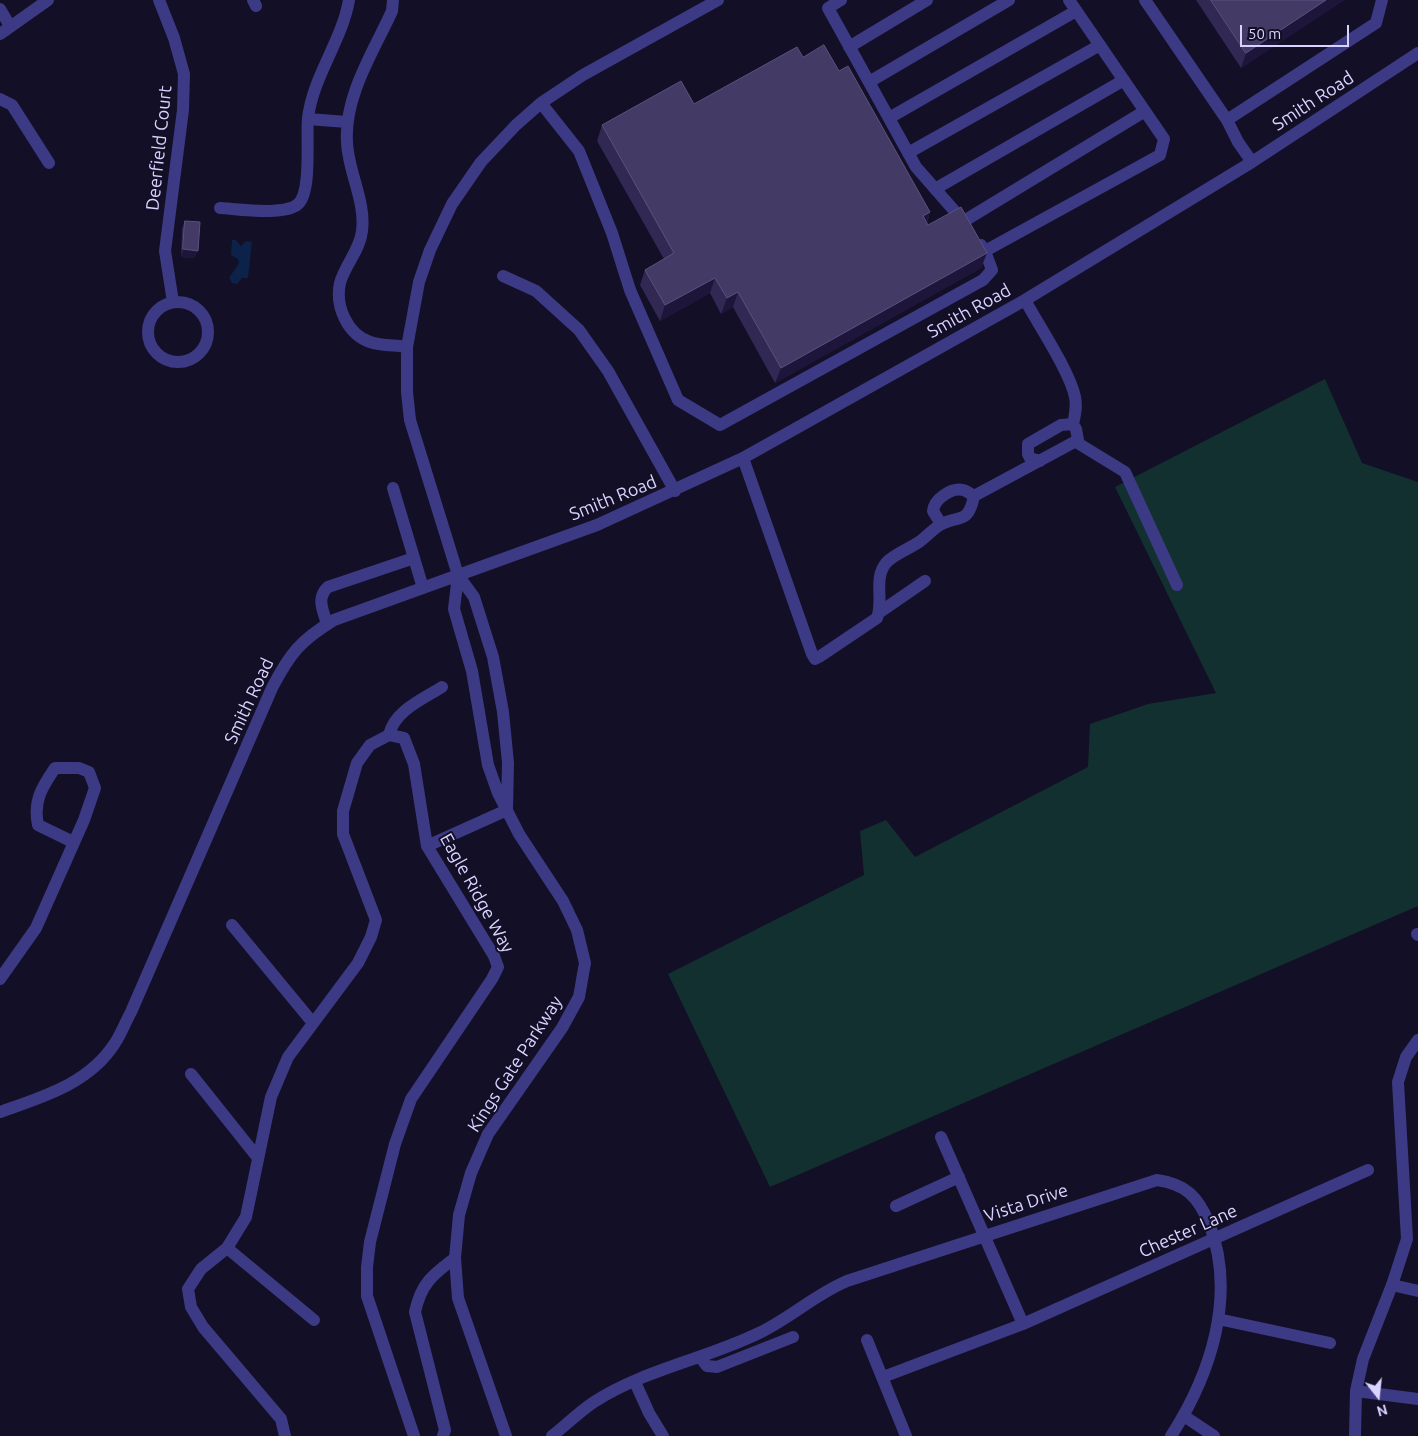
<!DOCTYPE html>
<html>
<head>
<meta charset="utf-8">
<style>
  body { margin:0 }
  #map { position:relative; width:1418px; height:1436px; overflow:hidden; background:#130f26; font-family:Ubuntu,sans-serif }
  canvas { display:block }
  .north { position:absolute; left:1353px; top:1371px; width:50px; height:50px; -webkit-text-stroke:4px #130f26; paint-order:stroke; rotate:164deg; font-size:14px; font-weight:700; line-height:20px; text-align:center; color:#d9d4ff }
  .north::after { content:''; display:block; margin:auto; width:18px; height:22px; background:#d9d4ff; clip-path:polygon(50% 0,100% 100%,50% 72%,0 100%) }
  .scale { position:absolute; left:1240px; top:25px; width:109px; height:22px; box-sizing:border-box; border:2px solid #d9d4ff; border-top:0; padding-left:6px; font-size:15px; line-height:18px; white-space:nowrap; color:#d9d4ff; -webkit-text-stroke:4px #130f26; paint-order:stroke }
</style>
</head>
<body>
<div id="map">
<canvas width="1418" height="1436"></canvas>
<div class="north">N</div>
<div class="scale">50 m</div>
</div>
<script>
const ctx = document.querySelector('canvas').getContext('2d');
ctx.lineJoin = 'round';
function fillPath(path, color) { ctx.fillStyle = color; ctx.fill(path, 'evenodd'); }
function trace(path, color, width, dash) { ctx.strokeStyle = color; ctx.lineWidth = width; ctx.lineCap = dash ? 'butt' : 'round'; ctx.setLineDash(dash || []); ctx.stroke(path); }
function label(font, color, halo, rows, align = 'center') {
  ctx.font = font + ' Ubuntu,sans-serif'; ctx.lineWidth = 4; ctx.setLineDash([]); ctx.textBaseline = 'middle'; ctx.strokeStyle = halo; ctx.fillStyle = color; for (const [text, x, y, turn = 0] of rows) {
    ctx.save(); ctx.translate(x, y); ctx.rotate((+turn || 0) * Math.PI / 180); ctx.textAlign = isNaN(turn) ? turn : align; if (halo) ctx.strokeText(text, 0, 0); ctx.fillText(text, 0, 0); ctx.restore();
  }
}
const green = new Path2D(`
  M1325 379 1362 463 1418 482V906L770 1187 668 974 864 875 860 831 886 820 915 857 1088 767 1090 724 1148 704 1216 693 1115 487Z`);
const water = new Path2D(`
  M232 240H236L241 246 246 241 252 242 248 278H242L237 284 232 283 229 278 239 263 238 259 231 255Z`);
const minor = new Path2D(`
  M159 0 174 38 184 74 183 110 165 251 173 302
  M253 0 256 6
  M393 0 392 11C374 51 344 96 347 142 348 172 366 201 362 231 360 250 345 265 340 283 335 306 347 334 370 342 381 346 396 345 407 347
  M841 0 828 8 916 167 965 223
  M1145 0 1227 120 1376 23 1382 0
  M0 9 10 26
  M0 34 48 0
  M849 47 927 0
  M869 82 1009 0
  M0 99 12 105 49 163
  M541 103 579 151 612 233 630 290 678 400 720 425 983 280 992 270 985 251
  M889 118 1076 11
  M308 119 347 122
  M1227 120 1238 142 1252 162
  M908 153 1100 45
  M935 189 1124 80
  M220 208C238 209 285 216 298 204 312 192 306 137 308 118 313 76 342 41 349 0
  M964 221 1145 111
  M981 245 985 251 1160 155 1164 139 1069 0
  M503 276 536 291 579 330 608 371 675 491
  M148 332a30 30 0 1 1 60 0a30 30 0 1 1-60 0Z
  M1076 442 1125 472 1177 585
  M743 458 812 654 815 659 819 657 877 618C884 600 873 579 886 563 894 554 909 549 919 542 926 537 932 530 940 525 958 514 968 526 974 496L1078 440 1076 429 1073 424C1075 415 1077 407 1075 397 1070 372 1038 324 1025 300
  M1040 461 1030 458 1028 454V444L1061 425 1073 424
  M393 488 423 588
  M941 524 933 511C934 499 952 487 963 490 967 491 971 494 974 496
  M458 575 454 609 472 671 488 765 498 793 519 834 563 901 577 930 585 963 579 997 562 1028 488 1134 471 1173 459 1215 455 1258 458 1298 506 1436
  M880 612 925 581
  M327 624C323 610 316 598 328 587L414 558
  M389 735C394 711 423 699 442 687
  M507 810 508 763 503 712 493 657 474 597 458 575 410 420 407 392V347L419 282 430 250 452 204 481 162 516 125 541 103 583 75 718 0
  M427 846 507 810
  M232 925 313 1023
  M1417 934 1418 935
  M0 979 36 928 84 820 95 788 89 772 79 768H55C42 787 33 801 38 825L73 842
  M191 1074 258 1158
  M0 1112C42 1097 89 1084 115 1043 121 1034 125 1023 131 1012L272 688C290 653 301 640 334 620L597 525 743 458 1025 300 1252 162 1418 53
  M941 1137 1023 1324
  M896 1206 959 1177
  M227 1248 314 1320
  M1392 1285 1418 1291
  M1218 1319 1330 1343
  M867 1340 906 1436
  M700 1357 707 1366 717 1367 793 1337
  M883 1377 1023 1324 1368 1170
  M635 1382 649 1413 663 1436
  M1356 1391 1418 1399
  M1184 1416 1214 1436
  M285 1436 281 1419 203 1327 191 1307 188 1289 201 1269 227 1248 246 1217 271 1097 288 1057 358 963 371 937 376 920 343 834V811L357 763 370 745 389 735 404 738 414 764 427 846 494 956 498 967 492 979 411 1099 395 1144 370 1242 367 1267V1296L414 1436
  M443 1436 445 1430 415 1312C421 1284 432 1275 455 1258
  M552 1436C566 1425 579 1412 594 1402 643 1370 706 1359 759 1333 790 1318 816 1294 847 1281L1157 1180C1186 1184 1198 1197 1209 1223 1237 1295 1211 1374 1171 1436
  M1355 1436 1356 1391 1363 1359 1392 1285 1407 1239 1398 1082 1406 1057 1418 1040`);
const wall = new Path2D(`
  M1196 0H1344L1241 68Z
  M803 57 839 71 930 212 927 223 928 225 987 253 981 268 775 383 733 307 721 314 710 293 660 321 640 285 645 270 664 259 597 141 602 125 694 104Z
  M185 221 195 258 181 257 182 229Z`);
const shadedWall = new Path2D(`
  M1326 0H1344L1241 68 1246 53Z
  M930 212 925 228 923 216Z
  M183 249 198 251 195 258 181 257Z
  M987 253 981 268 775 383 781 368Z
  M715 278 710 293 660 321 665 305Z
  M738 292 733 307 721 314 727 298Z`);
const building = new Path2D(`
  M1211 0H1326L1246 53Z
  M824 45 839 71 848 66 930 212 923 216 928 225 961 207 987 253 781 368 738 292 727 298 715 278 665 305 645 270 674 253 602 125 681 81 694 104 797 47 803 57Z
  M185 221 200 222 198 251 183 249Z`);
const streetNames = [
  ["Smith Road",1313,101,-33],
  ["Deerfield Court",159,148,-84],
  ["Smith Road",969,311,-29],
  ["Smith Road",613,498,-22],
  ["Smith Road",249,701,-65],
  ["Eagle Ridge Way",477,893,61],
  ["Kings Gate Parkway",515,1064,-57],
  ["Vista Drive",1026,1203,-18],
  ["Chester Lane",1188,1231,-24]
];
fillPath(green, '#12302f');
fillPath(water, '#0c2248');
trace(minor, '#3d3a85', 12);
fillPath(wall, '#312854');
fillPath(shadedWall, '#1d163a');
fillPath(building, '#433a66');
trace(building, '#5a527e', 1);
label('18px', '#d9d4ff', '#130f26', streetNames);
</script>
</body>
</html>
